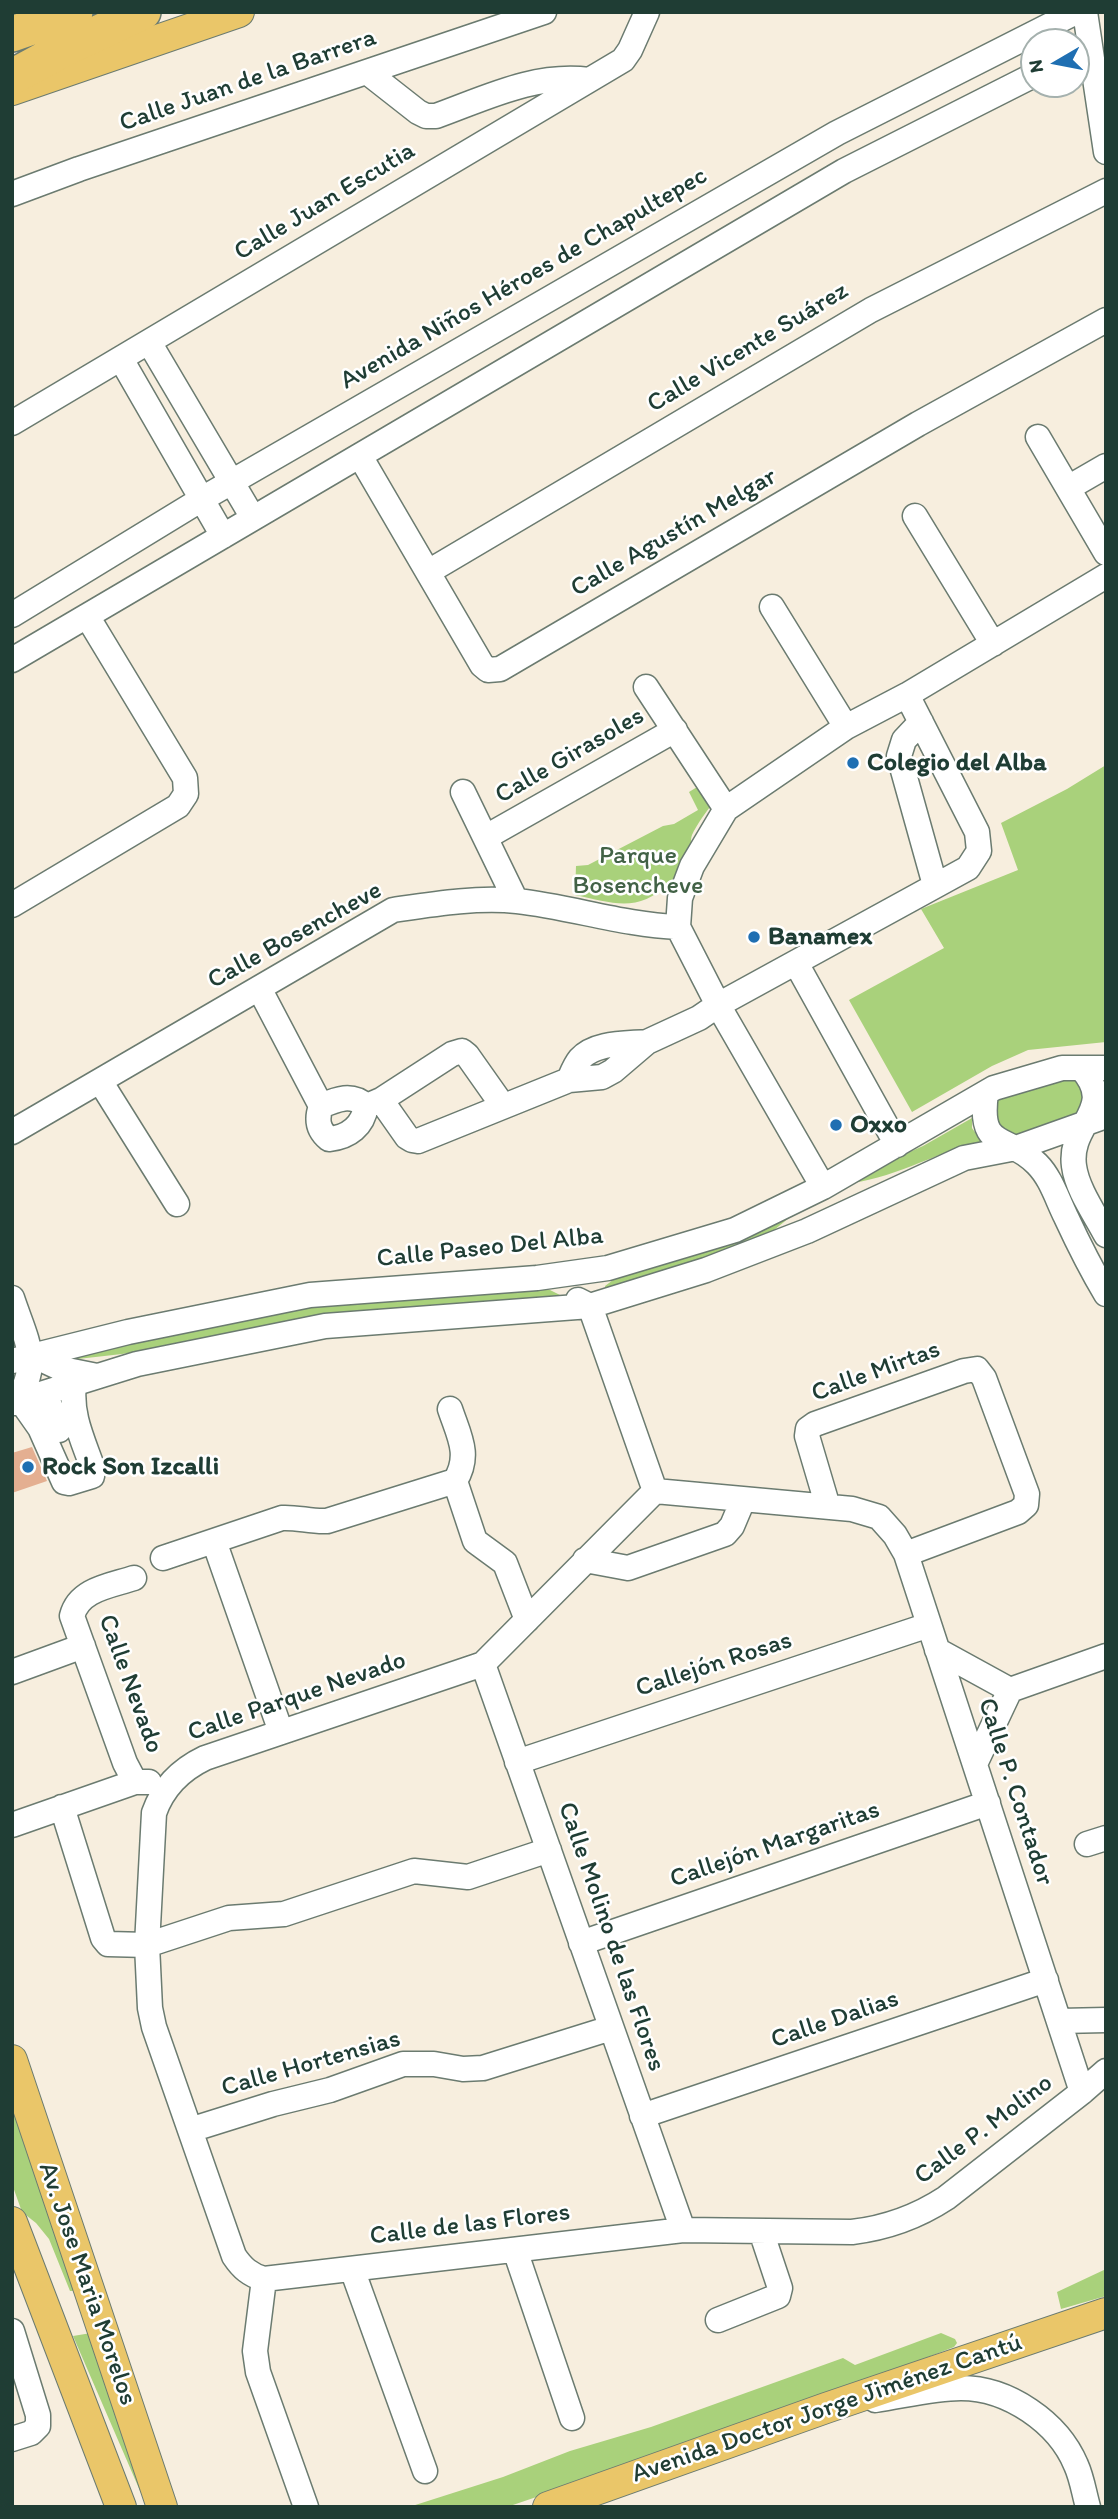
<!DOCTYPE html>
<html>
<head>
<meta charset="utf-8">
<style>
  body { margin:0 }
  #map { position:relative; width:1118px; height:2519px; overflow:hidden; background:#f7eede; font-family:Itim,sans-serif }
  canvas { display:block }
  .frame { position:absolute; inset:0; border:14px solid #1f3d34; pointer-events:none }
  .north { position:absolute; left:1020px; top:28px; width:70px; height:70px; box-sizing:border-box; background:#fff; border:2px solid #a5b1ae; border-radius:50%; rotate:260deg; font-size:19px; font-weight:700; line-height:28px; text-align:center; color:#1f3d34 }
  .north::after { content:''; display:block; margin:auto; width:24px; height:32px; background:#1f6fb2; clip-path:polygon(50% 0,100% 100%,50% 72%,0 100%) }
</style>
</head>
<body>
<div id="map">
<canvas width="1118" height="2519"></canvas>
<div class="frame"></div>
<div class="north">N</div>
</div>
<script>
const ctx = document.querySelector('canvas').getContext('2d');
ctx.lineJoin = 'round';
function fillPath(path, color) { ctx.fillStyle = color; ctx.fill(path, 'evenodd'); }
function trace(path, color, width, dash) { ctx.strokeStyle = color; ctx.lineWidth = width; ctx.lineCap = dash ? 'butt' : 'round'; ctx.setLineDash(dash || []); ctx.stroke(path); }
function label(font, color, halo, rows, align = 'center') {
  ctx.font = font + ' Itim,sans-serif'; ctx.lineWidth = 5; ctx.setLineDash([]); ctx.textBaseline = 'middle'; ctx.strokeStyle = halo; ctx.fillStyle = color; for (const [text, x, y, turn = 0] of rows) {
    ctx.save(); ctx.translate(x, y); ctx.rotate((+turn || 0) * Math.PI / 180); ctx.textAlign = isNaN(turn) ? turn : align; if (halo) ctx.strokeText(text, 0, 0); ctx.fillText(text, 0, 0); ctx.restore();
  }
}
const green = new Path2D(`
  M1106 765V1042L1028 1050 992 1066 912 1112 849 1000 944 948 921 909 1018 870 1001 823 1067 789Z
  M702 784 713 803C706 812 697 824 692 835 690 840 692 845 691 850 688 861 678 875 670 882 638 914 614 903 575 895L576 866 588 865 663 826 674 824 698 810 689 792Z
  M1077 1076 1091 1093 1078 1115 1020 1135 1005 1136 989 1117 998 1099Z
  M972 1118V1128L982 1142C934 1152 891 1181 842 1184L853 1177 923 1146Z
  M814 1198 769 1234 741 1247 605 1291V1286L613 1280 720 1242Z
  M532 1287 550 1290 564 1297 381 1312 122 1354 60 1361 275 1309Z
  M12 2085 77 2291H70L49 2239 36 2223 22 2212 12 2184Z
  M1106 2269V2296L1061 2309 1057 2292Z
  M91 2333 147 2507 73 2336Z
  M941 2333 955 2339 957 2343 954 2347 789 2411 507 2507H409L503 2477 570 2451 651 2427 843 2358 855 2365Z`);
const building = new Path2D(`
  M32 1447 47 1481 12 1493V1453Z`);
const minor = new Path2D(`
  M1085 12 1106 152
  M367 72 418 112 426 116H436C486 98 535 73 589 80
  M12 194 79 169 544 12
  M149 342 253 518
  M121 359 223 536
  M12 423 623 60 630 50 647 12
  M1038 437 1106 553
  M360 456 482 665 488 670 500 669 918 424 1106 320
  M1068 488 1106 466
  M915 516 993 644
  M428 572 871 310 1106 191
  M772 607 846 727
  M12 615 202 499 837 133 1076 12
  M12 660 844 171 1034 75
  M646 687 726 809
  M921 722 904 740 899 756 935 885
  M463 792 516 901
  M486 837 675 730
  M12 905 178 806 186 794 185 778 87 616
  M796 963 897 1145
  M259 988 321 1106C316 1120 318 1130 329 1139 349 1137 363 1126 366 1106
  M1081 1068C1118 1109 1068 1123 1074 1166 1077 1189 1095 1214 1106 1235
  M569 1080C572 1073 575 1065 580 1059 595 1042 626 1044 647 1042
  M100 1081 177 1204
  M986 1093C978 1152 1007 1133 1037 1164 1051 1178 1057 1199 1066 1217 1078 1243 1091 1269 1106 1294
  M381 1100 407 1137 412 1140 418 1141 569 1080 602 1077 613 1071 647 1042 699 1018 718 1005 968 868 979 851 977 832 907 695
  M321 1106C337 1099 352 1093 366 1106
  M367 1106 381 1100 452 1054 462 1051 467 1055 503 1106
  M12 1132 393 910C434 904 476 897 517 901 571 907 624 925 678 927
  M823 1187 718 1005 678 927 680 898 692 866 726 809 846 727 907 695 1106 576
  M12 1298C25 1338 44 1365 14 1403
  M578 1300 590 1306 655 1491
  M32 1355 62 1369 97 1376
  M12 1361 128 1332 310 1295 537 1278 608 1268 735 1230 823 1187 994 1088 1062 1068H1106
  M45 1393 59 1430
  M21 1401 40 1428 64 1482 69 1483 92 1476 93 1469C83 1440 70 1415 74 1384
  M12 1403 137 1364 325 1326 590 1306 706 1270 807 1231 964 1158 1016 1148 1106 1116
  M450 1409C459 1436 471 1455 455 1481L475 1541 505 1563 527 1620
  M828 1507 807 1436 808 1429 815 1424 964 1371 977 1369 984 1378 1027 1494 1026 1505 1018 1512 906 1554
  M214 1541 281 1732
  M163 1558 282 1518C297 1517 311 1522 327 1521L455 1481
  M585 1560 628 1568 725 1534 732 1526 743 1500
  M134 1578C110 1586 79 1589 72 1616L125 1763 135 1782
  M937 1650 1010 1690
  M483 1664 683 2230
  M12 1672 83 1646
  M517 1762 929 1625
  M975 1764 1010 1690 1106 1656
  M62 1807 103 1938 108 1944 147 1945 229 1918 284 1914 414 1871 468 1877 549 1850
  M12 1825 135 1782H149
  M1087 1844 1106 1838
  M581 1943 988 1803
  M1060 2021 1106 2020
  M1082 2092 906 1554 895 1535 879 1517 852 1509 655 1491 483 1664 205 1758C180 1770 163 1787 154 1813L147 1945 150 2008 154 2027 234 2256C242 2268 250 2275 264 2279L683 2230 852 2232C886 2228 917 2217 946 2198L1082 2092 1106 2071
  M642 2116 1046 1980
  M190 2130 273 2104 330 2090 403 2064H434L463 2069 483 2068 611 2028
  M515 2250 572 2418
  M352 2269 425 2471
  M264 2279 255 2351 258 2372 306 2507
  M718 2320 778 2296 780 2288 761 2231
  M12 2331 38 2415V2426L31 2433 12 2439
  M875 2400C903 2396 933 2388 961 2388 1008 2388 1058 2422 1076 2465 1082 2478 1084 2493 1088 2507`);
const major = new Path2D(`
  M12 90 239 12
  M12 2060 162 2507
  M12 2222 121 2507
  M548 2507 826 2408 1106 2313`);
const highway = new Path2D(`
  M12 34 75 12
  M12 77 62 50 143 12`);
const markers = [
  [853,763,7,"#1f6fb2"],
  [754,937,7,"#1f6fb2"],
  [836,1125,7,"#1f6fb2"],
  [28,1467,7,"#1f6fb2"]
];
const streetNames = [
  ["Calle Juan de la Barrera",248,81,-19],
  ["Calle Juan Escutia",325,202,-31],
  ["Avenida Niños Héroes de Chapultepec",524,279,-30],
  ["Calle Vicente Suárez",748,348,-31],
  ["Calle Agustín Melgar",674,533,-30],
  ["Calle Girasoles",570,756,-30],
  ["Calle Bosencheve",295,936,-29],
  ["Calle Paseo Del Alba",490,1248,-6],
  ["Calle Mirtas",876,1372,-20],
  ["Callejón Rosas",714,1665,-18],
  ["Calle Nevado",130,1684,70],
  ["Calle Parque Nevado",297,1697,-19],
  ["Calle P. Contador",1015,1792,72],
  ["Callejón Margaritas",775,1845,-19],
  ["Calle Molino de las Flores",611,1937,71],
  ["Calle Dalias",835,2020,-19],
  ["Calle Hortensias",311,2064,-16],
  ["Calle P. Molino",984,2130,-37],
  ["Calle de las Flores",470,2225,-7],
  ["Av. Jose Maria Morelos",87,2284,71],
  ["Avenida Doctor Jorge Jiménez Cantú",827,2409,-19]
];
const poiNames = [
  ["Colegio del Alba",867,763],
  ["Banamex",768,937],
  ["Oxxo",850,1125],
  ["Rock Son Izcalli",42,1467]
];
const parkNames = [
  ["Parque",638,856],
  ["Bosencheve",638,886]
];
fillPath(green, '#a9d17b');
fillPath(building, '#e4af91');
trace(minor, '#6b7b70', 27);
trace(major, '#6b7b70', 32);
trace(highway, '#6b7b70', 38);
trace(minor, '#fff', 24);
trace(major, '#eac669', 30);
trace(highway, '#eac669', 35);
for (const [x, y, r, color] of markers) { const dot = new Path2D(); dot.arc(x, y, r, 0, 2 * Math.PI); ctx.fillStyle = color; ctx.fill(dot); trace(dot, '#fff', 2.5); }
label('26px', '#1f3d34', '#fff', streetNames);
label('bold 26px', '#1f3d34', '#fff', poiNames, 'left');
label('26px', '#426246', '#fff', parkNames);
</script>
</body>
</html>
